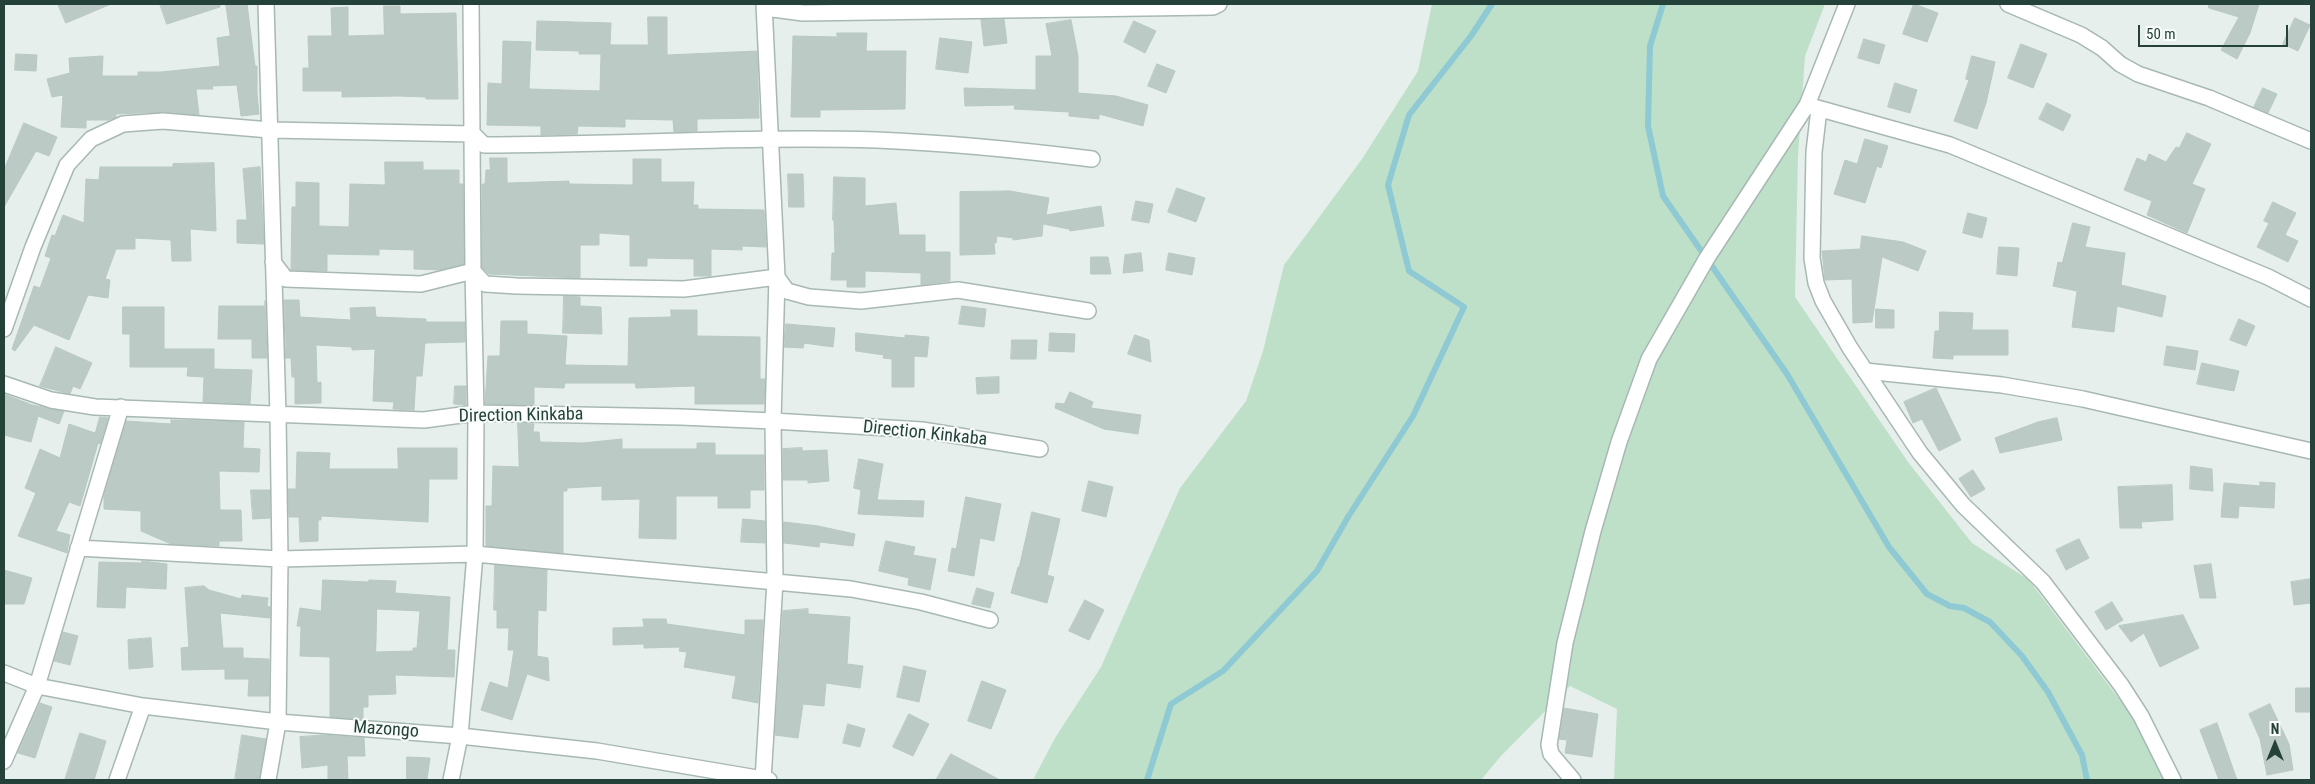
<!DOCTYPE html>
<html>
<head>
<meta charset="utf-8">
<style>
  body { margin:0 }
  #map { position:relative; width:2315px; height:784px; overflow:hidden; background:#e6efeb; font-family:"Roboto Condensed",sans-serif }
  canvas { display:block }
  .frame { position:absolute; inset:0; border:5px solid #24423a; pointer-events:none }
  .north { position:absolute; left:2250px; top:719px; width:50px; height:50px; -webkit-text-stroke:4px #f7fbf9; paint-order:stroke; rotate:0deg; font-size:14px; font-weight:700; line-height:20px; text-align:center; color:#24423a }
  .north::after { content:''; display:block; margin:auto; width:18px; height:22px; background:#24423a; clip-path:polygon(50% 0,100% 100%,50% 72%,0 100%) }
  .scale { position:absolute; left:2138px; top:25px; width:150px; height:22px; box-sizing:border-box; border:2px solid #24423a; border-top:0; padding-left:6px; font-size:15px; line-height:18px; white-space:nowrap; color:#24423a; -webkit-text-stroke:4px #f7fbf9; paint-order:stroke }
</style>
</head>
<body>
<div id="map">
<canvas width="2315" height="784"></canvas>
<div class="frame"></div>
<div class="north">N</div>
<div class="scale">50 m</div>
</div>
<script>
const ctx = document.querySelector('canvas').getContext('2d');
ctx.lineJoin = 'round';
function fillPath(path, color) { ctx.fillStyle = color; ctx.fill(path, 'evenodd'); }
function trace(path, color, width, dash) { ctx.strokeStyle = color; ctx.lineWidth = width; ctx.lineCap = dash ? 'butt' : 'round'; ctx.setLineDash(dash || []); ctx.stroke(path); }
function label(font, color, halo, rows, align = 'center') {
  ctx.font = font + ' "Roboto Condensed",sans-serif'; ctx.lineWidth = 4; ctx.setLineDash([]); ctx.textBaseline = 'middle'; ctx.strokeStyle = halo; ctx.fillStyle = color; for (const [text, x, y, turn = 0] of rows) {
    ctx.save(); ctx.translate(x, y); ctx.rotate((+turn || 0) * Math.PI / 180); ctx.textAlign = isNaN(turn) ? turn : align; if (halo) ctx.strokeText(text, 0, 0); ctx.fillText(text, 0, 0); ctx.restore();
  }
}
const green = new Path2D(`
  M1432 4H1825L1805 56 1798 156 1795 297 1908 462 1972 543 2029 580 2144 732 2168 780H1614L1617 709 1570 686 1500 757 1481 780H1033L1055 738 1101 667 1180 488 1246 401 1263 351 1284 265 1362 159 1418 71Z`);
const stream = new Path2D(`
  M1663 4 1650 46 1648 126 1663 196 1787 374 1889 547 1927 594 1950 606 1964 608 1990 622 2022 656 2048 692 2082 755 2087 780
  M1147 780 1171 704 1223 671 1317 571 1348 517 1413 416 1464 307 1409 271 1388 185 1409 115 1471 36 1492 4`);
const building = new Path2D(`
  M58 4H111L66 23Z
  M160 4H220V7L167 24Z
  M226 4H247L255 66H257V93L259 114 241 116 237 85 212 86 213 89H196L199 115 164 112 116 114V117L109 120H86V128L61 127 63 95 52 97 47 79 70 73 69 58 103 56 102 76H138V72H161L220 66 217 38 230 36Z
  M1914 4 1938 13 1927 42 1903 34Z
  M2209 4H2259L2250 33 2237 59 2221 50 2239 17 2209 8Z
  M384 6H400V14L456 13 458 99H426V97L399 96 342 97V91H303V68H309L308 36H332L331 8 348 7V36L384 35Z
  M648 17H667V55L757 51 759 118 697 119V131L674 132 673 120 625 119V127L578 126 577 134 541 135V126L487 125 488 83 502 84 503 41 531 42 529 89 600 91 601 54H579V51L536 50 537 21 611 23 610 45H648Z
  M2295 18 2310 25 2298 51 2283 44Z
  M1004 19 1007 43 984 46 981 20Z
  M1071 20 1078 56V93L1116 96 1148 105 1143 126 1099 114V119L1069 116V112L1014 109 1015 105 965 106 964 88 1036 90V56H1052L1046 24Z
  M1134 21 1156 31 1145 53 1124 42Z
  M837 33H867L866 51H906L905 109 820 110V117H791L793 36 837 37Z
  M940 38 972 42 968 73 936 69Z
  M1864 39 1885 45 1879 64 1858 58Z
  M2021 44 2047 54 2033 88 2008 78Z
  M16 54 37 55 36 71 15 70Z
  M1972 56 1995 62 1986 103 1977 129 1954 121 1969 80 1966 79Z
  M1157 64 1175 71 1166 93 1148 86Z
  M1895 83 1917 90 1910 113 1888 107Z
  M2263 88 2277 94 2268 113 2254 107Z
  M2047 103 2071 115 2063 131 2039 119Z
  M24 123 57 137 49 156 36 151 4 207V170Z
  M2187 133 2211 144 2192 184 2205 189 2187 233 2147 215 2152 201 2124 190 2137 158 2146 162 2149 154 2166 162 2176 147 2179 148Z
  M1865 139 1888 146 1881 168 1877 166 1865 203 1834 194 1845 160 1857 164Z
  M490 158H507V183L569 181V184L633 185V159H661V182H694L693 205H698V209L764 210 766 247 742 246V250L711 249V276H694V259L647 258V266H630V235L599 233V245H580V278L489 274 482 267V184H485L486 170H490Z
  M385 162H423V170H459V184H463L464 264 439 270 414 269V250L379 249V255L327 254V271L291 270 292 207H296V182L319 183V226L349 227 350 184 385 185Z
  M214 163 216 231 190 229 191 261H172L171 240 135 238V249H116L105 279 110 280 108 298 88 295 69 340 34 325 15 351 12 349 34 286 40 288 51 258 45 256 52 235 55 236 63 215 84 223 86 179 99 180 100 167H173V164Z
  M260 167 264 244 237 243V220H247L243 169Z
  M788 174H803L804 207H789Z
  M834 177 865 178V206L896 203 899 235H925V252H950V281L921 285V273L865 271V287H847V280H831L832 253H835L834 220H833Z
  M1177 188 1205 198 1196 222 1168 212Z
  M1010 191 1049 198 1046 215 1101 206 1104 226 1070 231 1069 229 1043 224 1042 236 1013 240V238L997 236 996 243H994L995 254 960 255V192Z
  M1136 201 1153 204 1149 223 1132 220Z
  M2273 202 2296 213 2285 235 2298 241 2288 262 2257 247 2269 223 2264 221Z
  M1968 213 1987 218 1982 238 1963 233Z
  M2073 223 2090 227 2085 247 2125 253 2121 285 2166 296 2162 317 2117 306 2114 332 2072 327 2077 291 2053 286 2058 262 2062 263Z
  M1862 236 1903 242 1926 251 1918 271 1882 257 1872 322 1853 323 1852 279 1825 280 1822 251 1860 249Z
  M1999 247 2019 248 2017 276 1997 274Z
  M1141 253 1143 271 1123 273 1125 255Z
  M1169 253 1195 258 1192 275 1166 270Z
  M1091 257H1108L1111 274H1091Z
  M564 296 580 297V306L601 307 602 334 563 333Z
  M284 300H299L300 317 351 320 350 308 375 307 376 317 426 319V322H465V342L425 343 422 376H416L414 410 393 409 394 402 373 401 375 349 352 350V347L316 345 317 383 321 382V403L295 404V377H292L291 358H286Z
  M265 301 267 358H252V339H218L219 306H265Z
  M962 306 986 309 984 327 959 324Z
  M123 307H164V349H214V369L252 370 250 404 203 402 204 377 187 376 188 367H130V334H123Z
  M1876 309 1894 310V328H1876Z
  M671 310H697V336L760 337V379H765L764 404H695V386L636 388 635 383H565L564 388 534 387V405L485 404 488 356H500L501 321H527V334L567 336 565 365 628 366 629 318 671 317Z
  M1940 312 1973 313 1972 330H2008V355H1953V359L1933 358 1935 331H1939Z
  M2239 319 2255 326 2246 346 2230 340Z
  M786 324 835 328 833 347 804 343 803 348 784 347Z
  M856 333 905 338V335L929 337 927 357 914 356V387H892V359L883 358 884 355 856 351Z
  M1050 333 1075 334 1074 352 1049 351Z
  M1135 335 1149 340 1151 362 1128 354Z
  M1012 340H1037L1036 359H1011Z
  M2167 346 2198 351 2195 370 2164 365Z
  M56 347 92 363 80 389 73 386 70 394 40 386Z
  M2202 363 2239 371 2234 391 2197 384Z
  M999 377V393L977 394 976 378Z
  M455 386H466V405L454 404Z
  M1936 388 1961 440 1939 451 1922 419 1913 423 1904 402Z
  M1070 392 1093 402 1091 408 1141 415 1138 434 1104 429 1055 408 1056 403 1064 404Z
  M4 394 32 405 64 411 59 424 38 416 31 442 4 435Z
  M100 417 108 418 100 444 98 443 80 506 69 502 56 531 70 535 67 553 18 536 36 493 25 488 40 449 60 458 69 424 95 433Z
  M2057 418 2062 440 2000 453 1995 438 2038 422Z
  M171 420 244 422 243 448 260 449 259 472 219 471 220 510H241L242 541H219V546L171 544 141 531V511L104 509V496L126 421 171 424Z
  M518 423 534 424 533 432H539L540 442 583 443 622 439V449H697V443H715V455H764V490H750V508H718V496H676V539L639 538 640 499 602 500V486L567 488V491H563V553L486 546V506H492L493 466 519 467Z
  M398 448H457V479H429L428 522 321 516V520H318V541L300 542 299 517H289L288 489H296L297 452 330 453 329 469H398Z
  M802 448V451L827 450 829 481 808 483V480H783V449Z
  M859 459 883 464 877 500 924 501 923 517 858 514 861 490 854 488Z
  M2191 466 2212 469 2213 491 2190 489Z
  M1973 470 1985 489 1971 497 1959 479Z
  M1089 481 1113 487 1106 517 1082 511Z
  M2260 482 2275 483 2274 508 2239 506 2238 518 2221 517 2224 483 2260 486Z
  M2172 485 2173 520 2141 522 2142 528H2120L2118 487Z
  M251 490H270V518L253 519Z
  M966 497 1001 504 994 541 980 538 974 576 948 571 952 548 956 549Z
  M1032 512 1060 519 1047 575 1054 577 1047 603 1011 593 1018 567H1019Z
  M743 519 765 521V543L741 542Z
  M784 522 818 526 855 534 853 546 820 542 819 547 784 543Z
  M2079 539 2089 558 2066 570 2056 550Z
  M886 541 915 547 913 555 936 559 930 590 908 585 909 578 879 571Z
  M142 561 167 564 166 589 126 587 125 608 97 607 99 562 142 563Z
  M2211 564 2216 598H2200L2194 566Z
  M495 565 547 570 546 611 538 610 537 656 548 658 549 681 527 674 512 720 481 710 490 682 508 688 514 650H508L509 628H497V610H494Z
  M4 570 32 578 24 604H4Z
  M2311 579V603L2294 605 2291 582Z
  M323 580 368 582 369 580 396 581 395 593 450 597 447 650H455L454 677 395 675 396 694 368 695V707H363V719L330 717V657L300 656 301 626H297L300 608 321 611ZM377 609 420 611 417 648H413V651L376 652Z
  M204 586 209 590 241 599 242 595 268 598 267 606 270 607V618L220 613 223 648H243V658L269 659V696H248L249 679H225V669L182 670 181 648 189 647 185 588Z
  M977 588 994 593 990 608 972 604Z
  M1085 600 1104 610 1089 640 1069 631Z
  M2112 602 2123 620 2106 630 2095 612Z
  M808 609V614L850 617 847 664 863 666 860 688 826 683 824 706 803 704 798 738 775 735 783 611Z
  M2183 615 2199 648 2160 667 2144 633 2131 642 2119 626Z
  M643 619H666L667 624 745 635V620H763L758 703 732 698 736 676 684 667 687 652 679 651 680 647 644 648V644L613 645V628L644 627Z
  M63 632 78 636 70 665 54 661Z
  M151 638 153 667 129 669 128 640Z
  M904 666 926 671 919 702 897 697Z
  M982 681 1006 690 991 729 968 721Z
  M2296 688H2311V712H2296Z
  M40 703 52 707 35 758 18 753Z
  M2270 704 2289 744 2293 770 2267 775 2260 739 2249 714Z
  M1564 708 1598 714 1592 757 1565 753 1567 740 1559 739Z
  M909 714 929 724 913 756 893 747Z
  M2217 723 2237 780H2219L2200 730Z
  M848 724 865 729 860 747 843 743Z
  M80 733 106 741 94 780H65Z
  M242 735 266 739 259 780H235Z
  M324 735 364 738 365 756H347L348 780H328V765L302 768 300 737Z
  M951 754 1000 780H936Z
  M407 757 430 758 427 779 407 780Z`);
const minor = new Path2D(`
  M266 4 278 415 280 559 278 722 268 780
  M770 4 773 9 803 13 1213 7 1219 4
  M2008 4 2081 35 2102 48 2120 64 2138 74 2209 98 2311 141
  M1810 106 1950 145 2268 277 2311 299
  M1819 109 1814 152 1812 258 1816 283 1823 301 1850 348 1920 453 1963 505 2043 582 2121 685 2141 716 2173 780
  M273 262 286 279 421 284 473 271 485 284 517 286 684 289 777 277 787 291 809 297 861 301 958 290 1088 311
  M4 329 33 247 67 165 91 139 123 124 163 121 270 130 473 134 484 145C615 145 746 136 877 140 949 143 1020 150 1092 159
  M1865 371 2002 385 2083 399 2311 451
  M4 384 51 400 95 407 424 420 476 413 681 417 773 421 922 430 1040 449
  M78 548 280 559 475 554 851 589 921 602 990 620
  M4 673 37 686 143 706 278 722 460 736 597 751 769 780
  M4 761 37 686 121 407
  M117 780 143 706
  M451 780 460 736 475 554 476 413 473 271 471 4
  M763 780 775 581 773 421 777 277 764 4
  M1573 780 1551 754 1549 745 1565 643 1593 531 1619 442 1649 359 1707 258 1807 105 1847 4`);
const streetNames = [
  ["Direction Kinkaba",521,416,-1],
  ["Direction Kinkaba",925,434,6],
  ["Mazongo",386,730,4]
];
fillPath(green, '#bfe0c8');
trace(stream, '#8ec9d4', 6);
fillPath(building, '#bbcac4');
trace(building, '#b8c9c2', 1);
trace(minor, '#a8b8b2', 18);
trace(minor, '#fff', 15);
label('18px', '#24423a', '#f7fbf9', streetNames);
</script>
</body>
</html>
